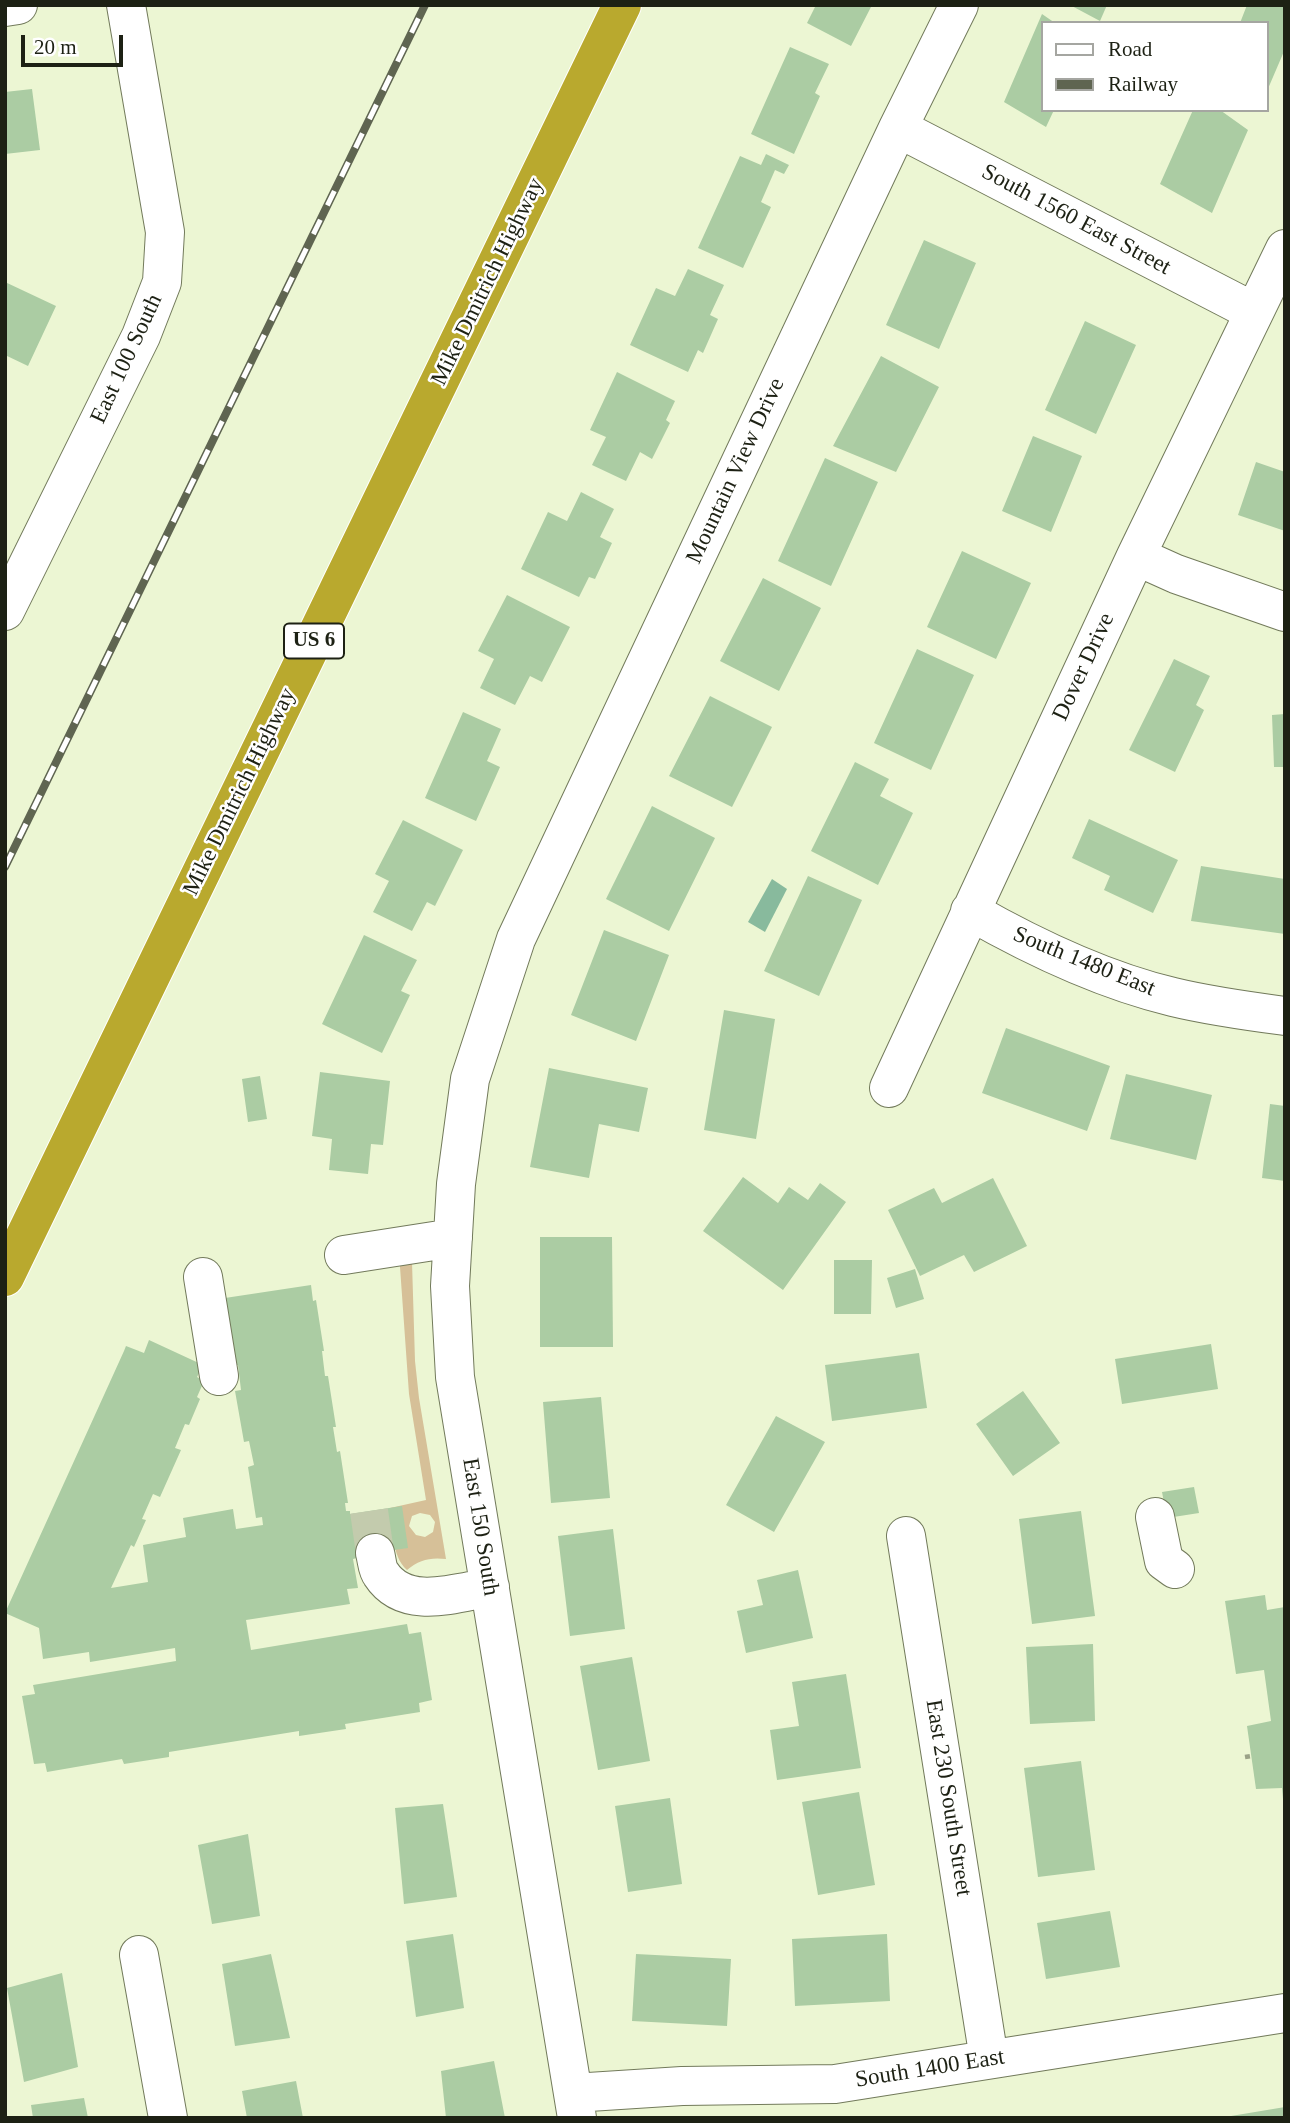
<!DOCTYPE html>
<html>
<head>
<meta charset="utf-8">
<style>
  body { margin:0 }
  #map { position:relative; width:1290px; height:2123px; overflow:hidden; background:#ecf6d3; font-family:Georgia,serif }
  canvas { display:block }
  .frame { position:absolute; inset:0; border:7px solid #1d2114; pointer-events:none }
  .legend { position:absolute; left:1041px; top:21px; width:228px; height:91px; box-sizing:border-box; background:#fff; border:2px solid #a5a6a1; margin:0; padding:9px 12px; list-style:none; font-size:21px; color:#1d2114 }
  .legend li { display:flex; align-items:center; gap:14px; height:35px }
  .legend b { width:35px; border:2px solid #a5a6a1 }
  .scale { position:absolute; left:21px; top:35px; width:102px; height:32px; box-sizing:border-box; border:4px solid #1d2114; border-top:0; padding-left:9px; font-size:21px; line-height:24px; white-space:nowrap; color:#1d2114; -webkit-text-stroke:5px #fff; paint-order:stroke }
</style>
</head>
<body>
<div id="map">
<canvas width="1290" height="2123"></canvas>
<div class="frame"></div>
<ul class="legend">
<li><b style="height:9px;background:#fff"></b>Road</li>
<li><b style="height:9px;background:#5f6551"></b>Railway</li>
</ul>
<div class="scale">20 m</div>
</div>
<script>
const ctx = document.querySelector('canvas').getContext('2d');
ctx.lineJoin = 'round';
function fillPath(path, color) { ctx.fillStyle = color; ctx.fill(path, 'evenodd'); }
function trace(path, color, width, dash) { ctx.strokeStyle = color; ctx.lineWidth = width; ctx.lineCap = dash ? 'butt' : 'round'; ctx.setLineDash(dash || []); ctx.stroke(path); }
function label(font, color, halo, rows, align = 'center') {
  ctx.font = font + ' Georgia,serif'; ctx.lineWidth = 5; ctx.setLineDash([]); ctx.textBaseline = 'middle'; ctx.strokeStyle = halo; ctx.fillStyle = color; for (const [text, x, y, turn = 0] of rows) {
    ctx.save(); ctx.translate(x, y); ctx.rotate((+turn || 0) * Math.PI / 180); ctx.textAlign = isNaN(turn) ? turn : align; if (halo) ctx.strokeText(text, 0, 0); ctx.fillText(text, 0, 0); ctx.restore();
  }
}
const green = new Path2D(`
  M412 1262 415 1361 419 1398 446 1559C430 1557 419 1560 407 1570 391 1556 393 1527 390 1508L426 1500 409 1394 400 1267V1264ZM420 1513 430 1515 435 1522 433 1532 425 1537 416 1535 409 1526 412 1516Z`);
const water = new Path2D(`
  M772 879 787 889 765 932 748 922Z`);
const building = new Path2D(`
  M816 5H872L851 46 807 23Z
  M1070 5H1107L1100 21Z
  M1247 5H1285V49L1267 91V23H1240Z
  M1042 14 1055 23H1043V110H1054L1046 127 1004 102Z
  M790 47 829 64 815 93 820 96 794 154 751 134Z
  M32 89 40 150 5 154V92Z
  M1193 110H1220L1248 130 1212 213 1160 184Z
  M766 154 789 165 784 174 775 170 761 202 771 207 743 268 698 248 740 156 761 165Z
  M924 240 976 263 939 349 886 325Z
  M688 269 724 285 710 315 718 319 703 353 698 350 688 372 630 345 656 288 675 296Z
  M5 282 56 306 28 366 5 355Z
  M1085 321 1136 345 1096 434 1045 410Z
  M881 356 939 387 896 472 833 446Z
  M617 372 675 401 666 420 670 423 652 459 640 452 626 481 592 465 606 437 590 430Z
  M1033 436 1082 456 1051 532 1002 511Z
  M825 458 878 482 831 586 778 561Z
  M1256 462 1285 472V531L1238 515Z
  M581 492 614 509 600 537 612 543 595 579 589 577 579 597 521 569 548 512 567 521Z
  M962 551 1031 583 996 659 927 627Z
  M763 578 821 608 779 691 720 661Z
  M507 595 570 627 542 682 530 676 515 705 480 688 494 659 478 651Z
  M917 649 974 675 931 770 874 743Z
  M1174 659 1210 676 1196 705 1204 710 1175 772 1129 750Z
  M710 696 772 727 732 807 669 776Z
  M463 712 501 729 487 761 500 767 476 821 425 798Z
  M1285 714V767H1274L1272 715Z
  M855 762 889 779 880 796 913 813 878 885 811 851Z
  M652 806 715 838 669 931 606 899Z
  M1089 819 1178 860 1153 913 1104 890 1110 876 1072 858Z
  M403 820 463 850 435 906 427 902 412 931 373 912 389 881 375 874Z
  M1201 866 1285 879V934L1191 921Z
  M808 876 862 900 819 996 764 971Z
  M604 930 669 955 636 1041 571 1015Z
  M364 935 417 960 401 991 410 995 382 1053 322 1024Z
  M724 1010 775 1019 756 1139 704 1130Z
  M1006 1028 1110 1066 1087 1131 982 1093Z
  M549 1068 648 1088 639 1132 599 1124 589 1178 530 1167Z
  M320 1072 390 1081 383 1145 371 1144 368 1174 329 1170 332 1139 312 1136Z
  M1126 1074 1212 1095 1196 1160 1110 1139Z
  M260 1076 267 1119 248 1122 242 1079Z
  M1270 1104 1285 1106V1181L1262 1178Z
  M743 1177 778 1203 789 1187 808 1200 820 1183 846 1202 783 1290 703 1231Z
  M993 1178 1027 1246 974 1272 964 1255 920 1276 888 1210 934 1188 942 1203Z
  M540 1237H612L613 1347H540Z
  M834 1260H872L871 1314H834Z
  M915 1269 924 1299 896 1308 887 1278Z
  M311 1285 313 1301 316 1300 324 1351H322L325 1376H328L336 1427H333L337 1452 340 1451 348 1503H345L346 1511H350V1514L402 1506 408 1548 359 1555 357 1558 353 1559 358 1588 347 1589 350 1604 246 1620 251 1650 407 1624 409 1634 421 1632 432 1700 419 1703 420 1712 345 1724 346 1729 299 1736V1731L169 1752V1757L124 1764 122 1759 47 1772 45 1763 34 1764 22 1696 35 1694 33 1685 176 1661 175 1648 90 1662 89 1652 43 1659 39 1628 5 1613 124 1351 126 1346 144 1353 149 1340 203 1365 197 1377 204 1381 197 1397 200 1399 189 1425 185 1424 175 1448 181 1450 160 1497 153 1494 142 1519 146 1520 134 1547 131 1545 111 1588 148 1582 143 1545 186 1537 183 1518 233 1509 236 1529 263 1525 262 1517 256 1518 248 1467 254 1465 249 1441 244 1442 235 1391 241 1390 238 1365 234 1366 225 1298Z
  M1211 1344 1218 1389 1122 1404 1115 1359Z
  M919 1353 927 1408 832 1421 825 1365Z
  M1023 1391 1060 1443 1013 1476 976 1424Z
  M601 1397 610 1498 551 1503 543 1402Z
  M776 1416 825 1442 774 1532 726 1505Z
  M1194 1487 1199 1513 1167 1518 1162 1492Z
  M1081 1511 1095 1616 1032 1624 1019 1519Z
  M613 1529 625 1629 570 1636 558 1536Z
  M798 1570 813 1638 746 1653 737 1611 763 1605 757 1580Z
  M1265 1595 1267 1610 1285 1607V1799H1283L1282 1788 1256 1789 1247 1726 1271 1721 1264 1670 1236 1674 1225 1601Z
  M1093 1644 1095 1721 1030 1724 1026 1647Z
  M632 1657 650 1761 598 1770 580 1666Z
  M846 1674 861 1768 777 1780 770 1730 799 1726 792 1682Z
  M1081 1761 1095 1870 1038 1877 1024 1768Z
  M859 1792 875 1885 818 1895 802 1802Z
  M670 1798 682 1884 628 1892 615 1806Z
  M443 1804 457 1897 404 1904 395 1808Z
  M248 1834 260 1916 212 1924 198 1845Z
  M1110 1911 1120 1967 1046 1979 1037 1923Z
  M453 1934 464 2008 416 2017 406 1941Z
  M887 1934 890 2001 795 2006 792 1939Z
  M271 1954 290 2038 235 2046 222 1964Z
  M636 1954 731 1959 727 2026 632 2021Z
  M62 1973 78 2067 24 2082 7 1988Z
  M494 2061 505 2118H446L441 2071Z
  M296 2081 303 2118H247L242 2091Z
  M84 2098 88 2118H33L31 2105Z
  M1285 2107V2118H1231V2116Z`);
const minorTunnel = new Path2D(`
  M369 1511 375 1553`);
const path = new Path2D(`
  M1245 1757 1251 1756`);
const minor = new Path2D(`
  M5 7 18 5
  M898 128 1254 312
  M1136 556 1176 574 1285 612
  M5 611 141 336 162 282 165 232 126 5
  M970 911C1033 947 1102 980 1173 997 1210 1006 1247 1011 1285 1016
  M889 1088 1136 556 1285 249
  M344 1255 453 1238
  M203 1277 219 1376
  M1155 1517 1164 1561 1175 1569
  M906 1536 989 2059
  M375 1553C377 1560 377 1569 381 1574 405 1611 455 1593 490 1587
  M139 1955 168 2118
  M573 2093 682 2086 835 2084 1285 2013
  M577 2118 455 1377 450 1286 456 1184 470 1079 516 939 898 128 959 5`);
const highway = new Path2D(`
  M5 1277 622 5`);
const rail = new Path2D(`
  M5 867 425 5`);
const shields = [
  [314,641,60]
];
const shieldNames = [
  ["US 6",314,641]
];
const streetNames = [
  ["South 1560 East Street",1076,220,28],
  ["Mike Dmitrich Highway",488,282,-64],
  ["East 100 South",127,359,-65],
  ["Mountain View Drive",736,471,-65],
  ["Dover Drive",1084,667,-65],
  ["Mike Dmitrich Highway",240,792,-64],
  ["South 1480 East",1084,962,22],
  ["East 150 South",480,1527,81],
  ["East 230 South Street",948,1798,81],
  ["South 1400 East",930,2069,-9]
];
fillPath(green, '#d6c098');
fillPath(water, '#88ba9d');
fillPath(building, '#abcca3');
trace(minorTunnel, '#c3cbad', 38, [38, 19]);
trace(minor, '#727a5b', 40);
trace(highway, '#fff', 40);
trace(path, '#9aa287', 4.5, [5, 3.5]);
trace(minor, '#fff', 38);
trace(highway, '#b9a92e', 38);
trace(rail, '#5f6551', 8);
trace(rail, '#fff', 5, [16]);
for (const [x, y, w] of shields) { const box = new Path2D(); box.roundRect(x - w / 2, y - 17.5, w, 35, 5); ctx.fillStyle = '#fff'; ctx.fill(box); trace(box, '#1d2114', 2); }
label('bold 21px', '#1d2114', null, shieldNames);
label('23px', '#1d2114', '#fff', streetNames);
</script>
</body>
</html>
